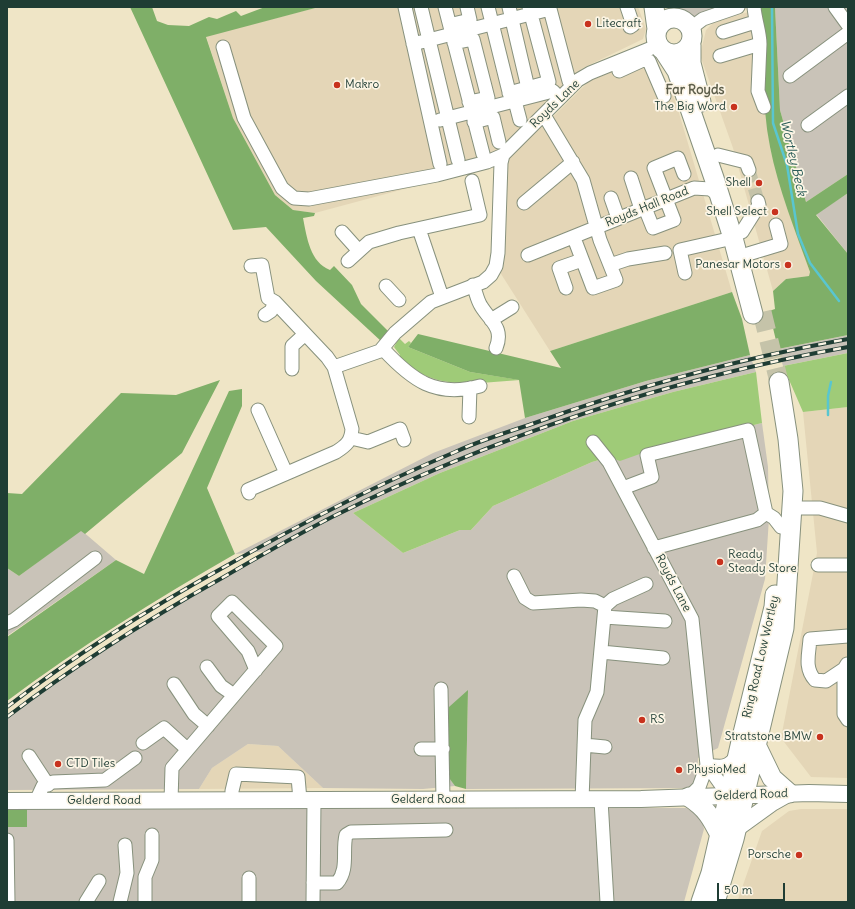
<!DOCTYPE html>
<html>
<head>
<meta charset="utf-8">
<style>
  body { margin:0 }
  #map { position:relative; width:855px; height:909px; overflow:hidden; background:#efe5c6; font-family:Delius,sans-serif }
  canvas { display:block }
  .frame { position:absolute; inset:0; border:8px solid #1f3d34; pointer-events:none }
  .scale { position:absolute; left:717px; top:883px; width:68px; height:18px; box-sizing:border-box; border:2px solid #1f3d34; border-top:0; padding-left:5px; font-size:12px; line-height:14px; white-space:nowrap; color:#1f3d34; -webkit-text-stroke:3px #fcf5e5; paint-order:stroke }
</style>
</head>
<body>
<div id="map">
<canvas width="855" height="909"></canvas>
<div class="frame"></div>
<div class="scale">50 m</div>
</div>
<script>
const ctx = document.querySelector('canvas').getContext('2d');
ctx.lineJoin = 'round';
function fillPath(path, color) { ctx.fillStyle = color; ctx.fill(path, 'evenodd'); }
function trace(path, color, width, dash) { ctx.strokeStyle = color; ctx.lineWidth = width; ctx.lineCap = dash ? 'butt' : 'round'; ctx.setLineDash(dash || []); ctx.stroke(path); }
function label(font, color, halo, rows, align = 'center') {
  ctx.font = font + ' Delius,sans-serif'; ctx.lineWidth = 3.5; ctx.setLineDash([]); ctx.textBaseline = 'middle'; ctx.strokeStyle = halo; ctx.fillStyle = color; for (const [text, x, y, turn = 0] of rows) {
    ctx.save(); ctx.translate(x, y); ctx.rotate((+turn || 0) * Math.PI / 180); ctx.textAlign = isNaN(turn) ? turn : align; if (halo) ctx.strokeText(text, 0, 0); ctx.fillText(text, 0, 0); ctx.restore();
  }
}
const built = new Path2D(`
  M319 7H638L646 29 643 39 581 69 576 76 495 154 517 148 555 115 587 83 600 75 654 54 676 103 732 292 550 351 496 266 501 163 315 213 293 210 275 195 233 118 206 36Z
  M761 8 763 42 764 99 770 148 790 214 810 272 809 276 786 279 773 291 733 148 700 55 706 30 713 23Z
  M848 407V778L811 777 781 738 817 553 803 412Z
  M248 744 278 746 323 788 199 789 212 768Z
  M801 809H848V902H737L762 831 789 811Z`);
const industrial = new Path2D(`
  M675 7H738L689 24Z
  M775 7H848V174L806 202 780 110Z
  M848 193V254L816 214Z
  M848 335V353L783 366 778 349Z
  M750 355 756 372 673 392 573 421 440 473 353 513 403 553 460 530H471L493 506 592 462 609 457 651 450 762 423 768 467 769 518 765 579 718 748 698 758 697 781 690 788 466 789 468 690 449 778 455 786 423 789 323 788 278 746 248 744 212 768 199 789 7 790V717L48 685 100 650 163 611 268 551 235 554 433 453 525 418 646 381Z
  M81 530 116 560 7 636V568L19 576Z
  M686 808 695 813 702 820 704 829 684 902H7V827H27V809Z`);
const green = new Path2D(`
  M399 338 405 344 409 341 411 343 408 347 470 372 520 380C475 383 435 392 399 358L400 355 394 347Z
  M848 353V407L803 412 783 366Z
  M756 372 762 423 651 450 620 461 609 457 592 462 493 506 471 530H460L403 553 353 513 440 473 573 421 673 392Z`);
const forest = new Path2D(`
  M130 7H152L157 21 168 25 189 26 209 17 217 19 236 11 241 16 265 7H319L206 37 233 118 275 195 293 210 315 213 314 216 303 218C307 238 310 262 330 270L334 266 352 285 361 304 389 332 382 342 316 281 266 227 233 230Z
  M775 7 780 110 806 202 848 174V193L816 215 848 254V335L778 349 769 311 775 309 773 291 786 279 809 276 810 272C796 233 778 188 770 147 761 101 764 54 761 8Z
  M732 292 742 319 750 355 646 381 525 418 519 380 470 372 408 347 418 334 561 368 550 351Z
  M220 380 182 453 85 534 81 531 19 576 7 568V493L22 494 121 393 176 395Z
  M242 389V406L207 488 235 554C157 599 79 647 7 701V637L116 560 144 574 229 391Z
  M468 690 466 789 455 786 449 778V707Z
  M7 809H27V827H7Z`);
const stream = new Path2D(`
  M772 7 773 123 787 165 798 234 810 263 839 301
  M828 415V396L831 382`);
const minorTunnel = new Path2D(`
  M749 170 758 201`);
const highwayTunnel = new Path2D(`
  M762 312 779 382`);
const minor = new Path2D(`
  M405 7 440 164
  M421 7 458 160
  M445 7 483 154
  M488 7 511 100
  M509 7 528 88
  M627 7 633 25 630 27
  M835 7 848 25
  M453 24 470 20 467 7
  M691 28 703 19 738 7
  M723 32 755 22
  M454 43 473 39 488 98 469 102
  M413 44 550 9 569 81 572 85
  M760 44 758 91 764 107
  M223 47 244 118 282 188 294 198 309 199 437 175 487 162 503 155 578 80 590 73 659 45
  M720 56 760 44C760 32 755 20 754 7
  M619 71 643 60 649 61 664 96
  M790 76 848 33
  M509 93 549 82 529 7
  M515 101 520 120
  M544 115 583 180 600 240 616 280 593 288 574 238
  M440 120 553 91 560 98
  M474 122 493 117 499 142
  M808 125 848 96
  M718 155 746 162 749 170
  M631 178 641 209
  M611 198 618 218
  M524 203 573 162
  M645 208 653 228 674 220 654 168 678 158 684 174
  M419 229 442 297
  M342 232 359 251
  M742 232 759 205 758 201
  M748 254 781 244 776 225
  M528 255 694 188 710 189 719 195
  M348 261 369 242 399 233 480 215 472 181
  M610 265 628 259 665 253
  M685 273 680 250 733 238
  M473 285C476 292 477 300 481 306 491 322 504 328 496 348
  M386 286 399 300
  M566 288 559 268 582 260
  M265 315 271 311 275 302
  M491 320 512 307
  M383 349C412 380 435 398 480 386
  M334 367 380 351 395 333 431 302 483 282 491 275 496 266 498 253 501 163 503 155
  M292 369V346L305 334
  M258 410 286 473
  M469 417 470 388
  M351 438 368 442 400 429 404 440
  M593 442 609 462 692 619 707 765 729 796
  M623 488 652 477 647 455 748 430 766 513 757 520 654 548
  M249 493 248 490 336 452C347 445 351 441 352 429L334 367 327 357 275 302 268 298 262 265 251 266
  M792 508H820L848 516
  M766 513 774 518 781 527
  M818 565H848
  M514 576 525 598 533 603 581 600 595 601 605 606
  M604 617 665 621
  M7 623 14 620 95 558
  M601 652 663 658
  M847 664 844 669V714L848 720
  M207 667 221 686 234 695
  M844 669 826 681 815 680C804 668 809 654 810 639L848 636
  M174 684 194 714 208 726
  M441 689 443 800
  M143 743 164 728 187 749
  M584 745 605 747
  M421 749H443
  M29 756 48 785
  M689 797 699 787 707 765C722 767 727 768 737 756
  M232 800V791L236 774 298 777 300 800
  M582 800 585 720 597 692 605 606 613 599 646 584
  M601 800 607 902
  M36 801 43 786 53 782 105 780 135 758
  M171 801 172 768 276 646 232 602 218 616 248 651 256 670
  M7 840 8 902
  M249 878V902
  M313 883H337C349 869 342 851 346 835L351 832 446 830
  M86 902 99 881
  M120 902 127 873 125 845
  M145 902V877L152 860V835
  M313 902 314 800`);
const major = new Path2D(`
  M7 801 641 799 809 793 848 794
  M736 829 772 803 788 794`);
const highway = new Path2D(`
  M654 7 657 29
  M656 36a18 18 0 1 1 36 0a18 18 0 1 1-36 0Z
  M691 45V63L701 102
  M664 51 677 71 714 178 733 238 753 314
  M756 745 772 778 789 793
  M689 797C706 808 711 817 720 835
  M701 902 711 873 742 737 774 607 775 595
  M715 902 734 839 784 628 793 491 788 439 779 382`);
const rail = new Path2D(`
  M7 707C76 654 150 608 226 566 300 524 376 485 455 452 479 441 504 433 529 425 634 387 738 359 848 339
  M7 717C75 665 147 620 222 578 258 557 295 536 332 517 495 436 669 379 848 347`);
const markers = [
  [588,24,4,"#c8321e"],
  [337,85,4,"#c8321e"],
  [734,107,4,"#c8321e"],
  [759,183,4,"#c8321e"],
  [775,212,4,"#c8321e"],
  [788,265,4,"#c8321e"],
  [720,562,4,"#c8321e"],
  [642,720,4,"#c8321e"],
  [820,737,4,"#c8321e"],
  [58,764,4,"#c8321e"],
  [679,770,4,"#c8321e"],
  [799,855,4,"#c8321e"]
];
const poiNames = [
  ["Litecraft",596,24],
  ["Makro",345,85],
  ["The Big Word",726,107,"right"],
  ["Shell",751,183,"right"],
  ["Shell Select",767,212,"right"],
  ["Panesar Motors",780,265,"right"],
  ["Ready",728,555],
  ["Steady Store",728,569],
  ["RS",650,720],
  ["Stratstone BMW",812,737,"right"],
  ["CTD Tiles",66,764],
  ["PhysioMed",687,770],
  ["Porsche",791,855,"right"]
];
const streetNames = [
  ["Royds Lane",555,104,-44],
  ["Royds Hall Road",647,207,-22],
  ["Royds Lane",673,583,62],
  ["Ring Road Low Wortley",761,657,-77],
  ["Gelderd Road",751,795,-2],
  ["Gelderd Road",428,800],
  ["Gelderd Road",104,801]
];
const neighbourhoodNames = [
  ["Far Royds",695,90]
];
const waterNames = [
  ["Wortley Beck",793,158,77]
];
fillPath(built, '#e4d6b7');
fillPath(industrial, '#c9c3b8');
fillPath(green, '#9fcb78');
fillPath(forest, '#7faf68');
trace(stream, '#59c6d0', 2.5);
trace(minorTunnel, '#c5c3a9', 13, [13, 6]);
trace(highwayTunnel, '#c5c3a9', 19, [19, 10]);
trace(minor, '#87917d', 15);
trace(major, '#87917d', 18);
trace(highway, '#87917d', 21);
trace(minor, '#fff', 13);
trace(major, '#fff', 16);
trace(highway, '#fff', 19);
trace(rail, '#1f3d34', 4);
trace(rail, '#fcf5e5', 2.5, [8]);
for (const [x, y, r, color] of markers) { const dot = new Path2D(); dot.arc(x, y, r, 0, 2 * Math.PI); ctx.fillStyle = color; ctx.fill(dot); trace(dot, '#fcf5e5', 1.5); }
label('12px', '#1f3d34', '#fcf5e5', poiNames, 'left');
label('12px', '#1f3d34', '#fcf5e5', streetNames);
label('bold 13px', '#5e5f4c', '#fcf5e5', neighbourhoodNames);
label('italic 13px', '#2e5f5b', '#fcf5e5', waterNames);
</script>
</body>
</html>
